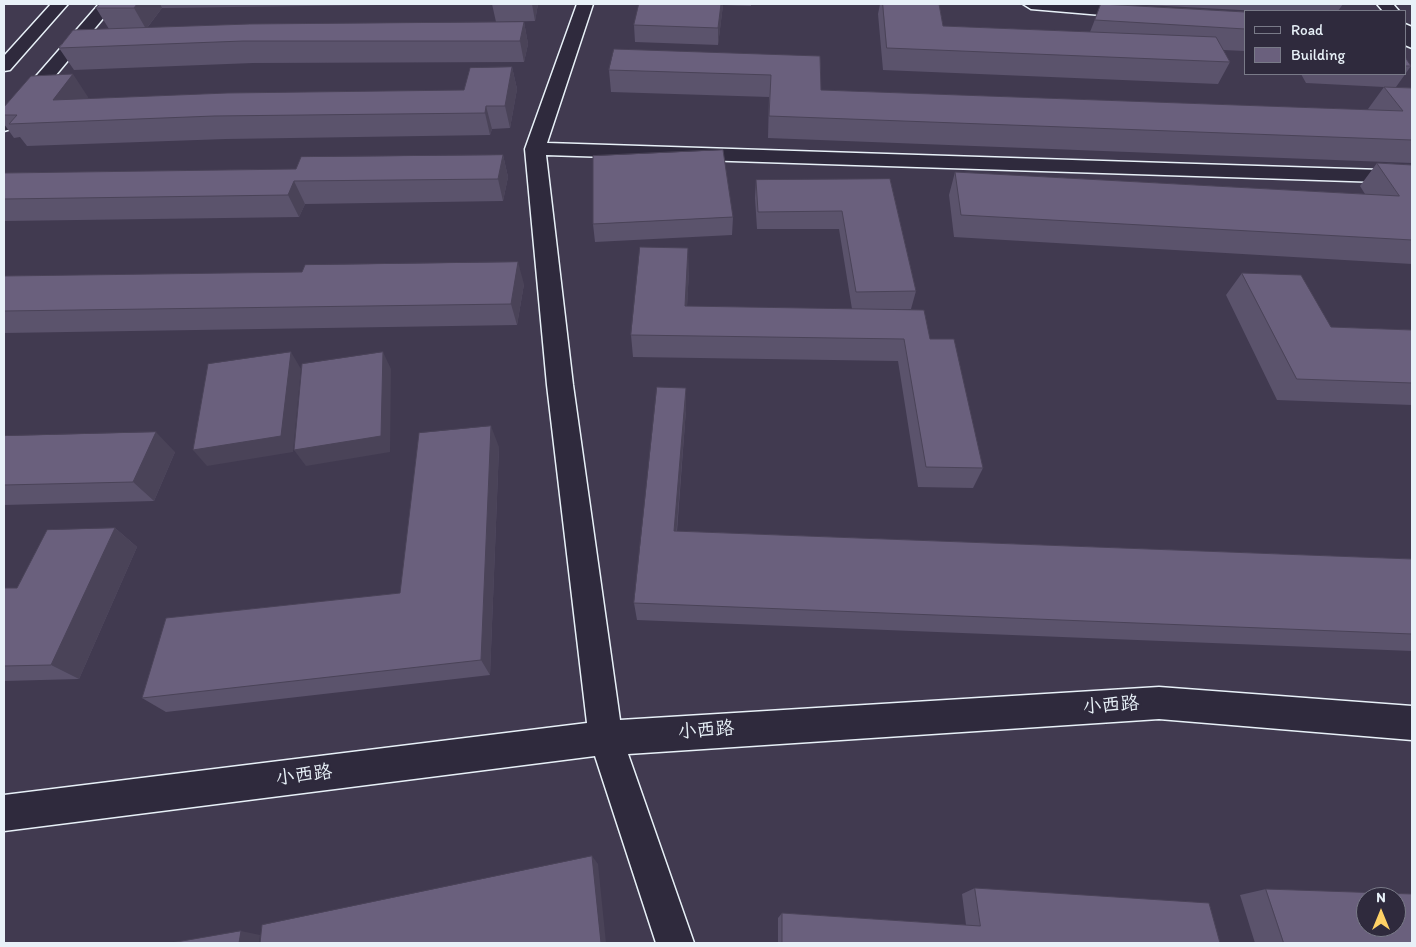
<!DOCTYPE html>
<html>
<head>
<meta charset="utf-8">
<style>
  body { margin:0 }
  #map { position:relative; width:1416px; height:947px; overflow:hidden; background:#413a50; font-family:Itim,sans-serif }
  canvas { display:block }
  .frame { position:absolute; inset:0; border:5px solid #e8f1f8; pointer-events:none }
  .legend { position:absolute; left:1244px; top:10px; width:162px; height:65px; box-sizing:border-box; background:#2f2a3d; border:1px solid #797a88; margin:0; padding:6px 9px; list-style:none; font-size:15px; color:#e8f1f8 }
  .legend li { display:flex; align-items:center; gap:10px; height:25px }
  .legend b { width:25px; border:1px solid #797a88 }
  .north { position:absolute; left:1356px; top:887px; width:50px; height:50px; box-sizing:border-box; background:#2f2a3d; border:1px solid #797a88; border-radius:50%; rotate:0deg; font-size:14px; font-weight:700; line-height:20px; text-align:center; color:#e8f1f8 }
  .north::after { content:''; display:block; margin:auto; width:18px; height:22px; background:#ffd166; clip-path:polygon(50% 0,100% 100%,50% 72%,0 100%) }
</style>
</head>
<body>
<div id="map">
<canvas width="1416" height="947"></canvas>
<div class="frame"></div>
<ul class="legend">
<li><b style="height:6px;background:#2f2a3d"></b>Road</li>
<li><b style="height:14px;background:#6a607d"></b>Building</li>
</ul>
<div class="north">N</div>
</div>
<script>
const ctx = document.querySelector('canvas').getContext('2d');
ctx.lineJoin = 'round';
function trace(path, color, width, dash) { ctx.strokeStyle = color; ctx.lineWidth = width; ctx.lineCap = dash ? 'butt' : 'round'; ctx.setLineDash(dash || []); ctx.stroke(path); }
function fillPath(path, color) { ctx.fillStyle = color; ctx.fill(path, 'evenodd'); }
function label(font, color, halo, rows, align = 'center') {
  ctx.font = font + ' Itim,"LXGW WenKai TC",sans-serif'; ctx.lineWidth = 4.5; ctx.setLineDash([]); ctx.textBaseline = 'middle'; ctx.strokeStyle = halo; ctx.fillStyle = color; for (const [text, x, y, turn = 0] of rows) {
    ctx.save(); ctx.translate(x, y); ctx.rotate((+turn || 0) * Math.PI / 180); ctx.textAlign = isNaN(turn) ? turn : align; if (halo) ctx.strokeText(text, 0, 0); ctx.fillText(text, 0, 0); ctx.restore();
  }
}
const minor = new Path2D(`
  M577 4H593L547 143 1412 171V183L546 155 573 385 620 720 1159 687 1412 706V740L1159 719 628 754 694 943H656L595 756 4 831V795L587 723 547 385 525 149Z
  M1023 4C1040 3 1138 2 1145 13L1137 18 1031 9Z
  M1377 4H1393L1399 11H1383Z
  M1405 24 1412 27V48L1405 45Z`);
const major = new Path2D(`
  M51 4H68L10 70 4 71V56Z
  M99 4H115L11 129 4 131V113Z`);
const wall = new Path2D(`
  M100 4H452L162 8 147 28 524 22 528 44 524 62 253 63 74 70 59 48 109 29 96 8Z
  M492 4H538L535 21 496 22Z
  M639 4H751V6L723 5 718 45 635 42 634 25Z
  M880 4H939L943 26 1090 32 1101 4 1245 12V51L1223 50 1230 62 1218 84 883 70 878 14Z
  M1129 4H1343L1338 11H1259Z
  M820 56 821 90 1369 110 1368 109 1384 87 1306 83 1301 74H1405V57L1411 66 1396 87 1412 88V163L768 138 769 97 611 92 609 70Z
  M512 67 517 89 510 128 492 129 490 135 226 139 27 146 20 137 14 138 4 124V107L88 97 86 99 464 90Z
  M503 155 508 177 503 201 305 204 299 217 4 221V173L296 169Z
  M1377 163 1412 165V264L954 237 949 195 955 172 1365 194 1360 186Z
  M890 179 916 291 911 309H882L930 339 983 468 973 488 918 487 898 361 633 357 631 335 689 270 687 306 852 309 839 229H757L755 198 756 180Z
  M733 217 732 235 595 242 593 224Z
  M1242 273 1331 327 1412 330V405L1277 400 1226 295Z
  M4 276 524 284 517 325 4 333Z
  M686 409 677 531 1412 559V651L637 620 634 603Z
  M4 436 175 452 154 501 4 505Z
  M499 447 490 675 166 712 142 698 400 593Z
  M115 528 137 547 79 679 4 681V588H17Z
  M975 888 1220 943H778V918L782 913 966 925 962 894Z
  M1266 889 1412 943H1255L1240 895Z`);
const shadedWall = new Path2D(`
  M137 4H160L162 8 146 29 134 8Z
  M532 4H538L535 21Z
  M721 4H723V5L718 45V28Z
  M524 22 528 44 524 62 520 41Z
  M512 67 517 89 510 128 505 106Z
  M73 74 88 97 69 122 53 100Z
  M486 106 492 129 490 135 485 113Z
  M503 155 508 177 503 201 498 179Z
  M294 181 305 204 299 217 288 195Z
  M688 248 689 270 686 328 685 306Z
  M518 262 524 284 517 325 511 304Z
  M291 352 301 369 293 452 207 466 193 450Z
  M383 352 391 369 390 452 306 466 294 450Z
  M686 388V409L675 550 674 531Z
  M491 426 499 447 490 675 481 660Z
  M156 432 175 452 154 501 133 482Z
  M115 528 137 547 79 679 51 665Z
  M592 856 598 864 606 943H601Z
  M241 931 260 935 259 943H239Z`);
const building = new Path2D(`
  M100 4H137L134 8H96Z
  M639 4H721L718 28 634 25Z
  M883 4H939L943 26 1216 37 1230 62 887 48Z
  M1101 4 1245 12V29L1095 20Z
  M524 22 520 41H243L59 48 73 30 249 24Z
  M614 49 820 56 821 90 1403 111 1384 87 1412 88V140L769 116 771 75 609 70Z
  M1405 57 1411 66H1405Z
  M512 67 505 106H486L485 113 214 116 9 124 17 115H4V107L31 76 73 74 53 100 227 93 464 90 470 68Z
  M723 150 733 217 593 224V156Z
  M503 155 498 179 294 181 288 195 4 199V173L296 169 301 157Z
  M1377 163 1412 165V240L961 215 955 172 1399 196Z
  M890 179 916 291 856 292 842 211 758 212 756 180Z
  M640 247 688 248 685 306 924 310 930 339H954L983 468 926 467 904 339 631 335Z
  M518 262 511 304 4 311V276L302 272 305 265Z
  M1242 273 1301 275 1331 327 1412 330V383L1297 379Z
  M291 352 281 436 193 450 208 364Z
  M383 352 381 436 294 450 302 364Z
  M657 387 686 388 674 531 1412 559V634L634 603Z
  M491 426 481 660 142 698 166 618 400 593 419 433Z
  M156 432 133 482 4 485V436Z
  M115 528 51 665 4 666V588H17L47 530Z
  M592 856 601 943H260L262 925Z
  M975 888 1209 903 1220 943H782V913L980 926Z
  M1266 889 1412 894V943H1284ZM1366 897H1396V927H1366Z
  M241 931 239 943H171Z`);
const nearStreetnames = [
  ["小西路",1111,706,-4],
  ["小西路",706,731,-4],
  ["小西路",304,776,-7]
];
trace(minor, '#e8f1f8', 3);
trace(major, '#e8f1f8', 3);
fillPath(minor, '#2f2a3d');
fillPath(major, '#2f2a3d');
fillPath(wall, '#5b536c');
fillPath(shadedWall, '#4a4358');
fillPath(building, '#6a607d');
trace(building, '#4a4358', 1);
label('19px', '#e8f1f8', '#2f2a3d', nearStreetnames);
</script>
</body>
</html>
